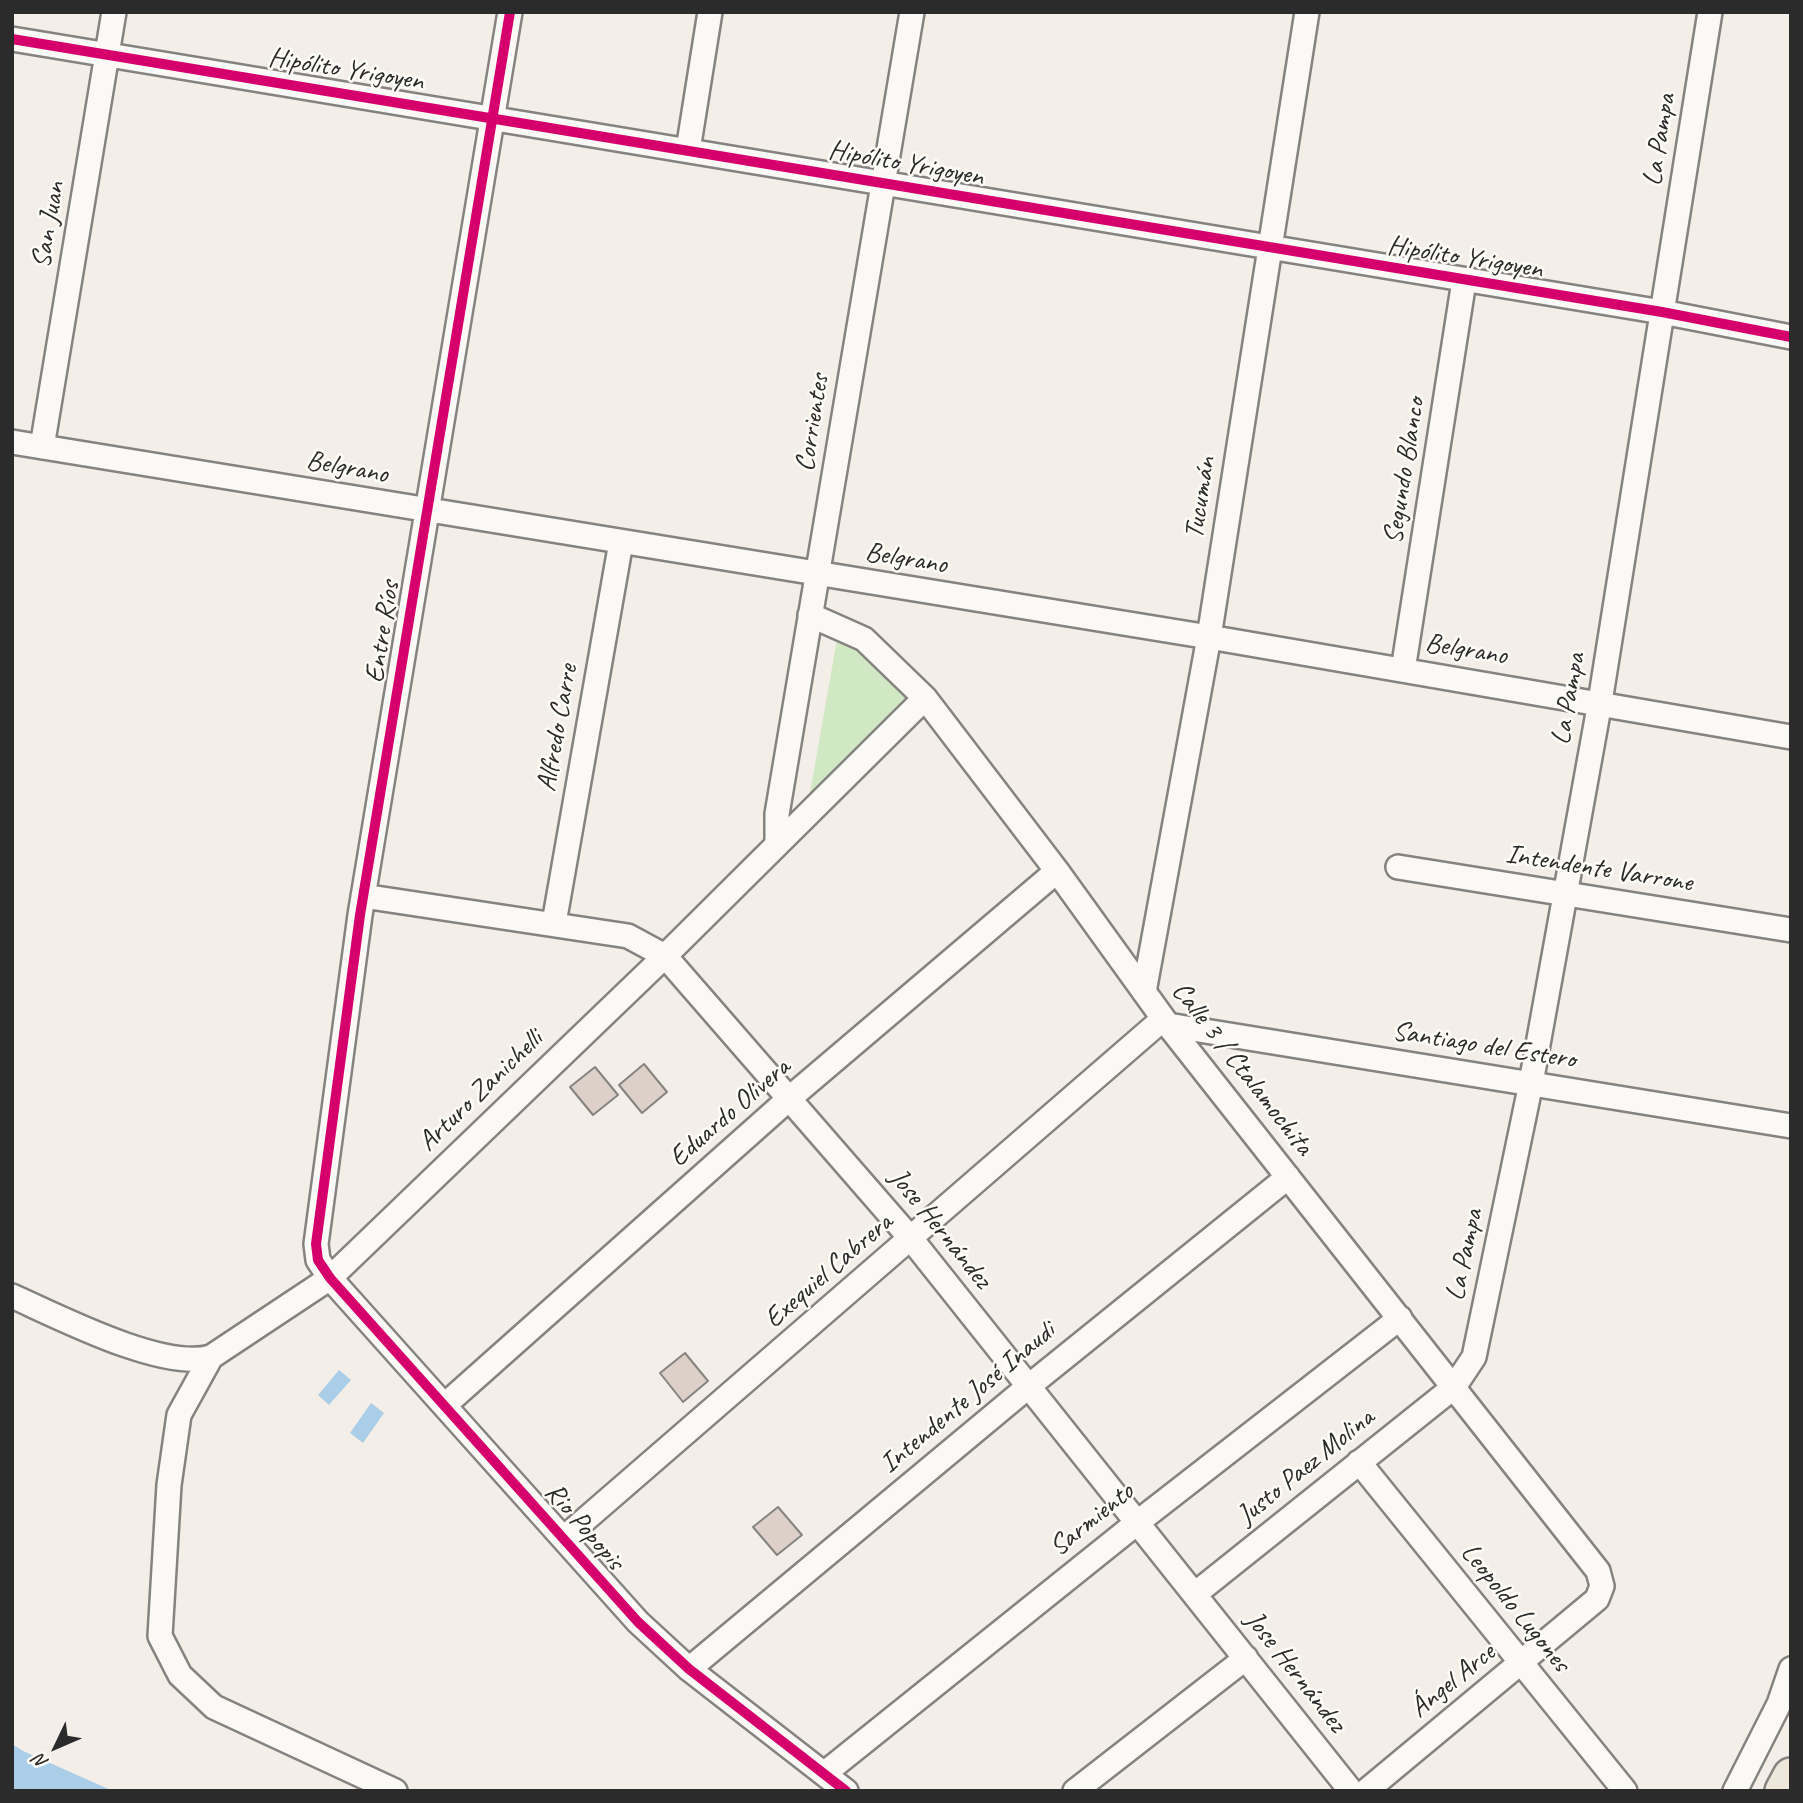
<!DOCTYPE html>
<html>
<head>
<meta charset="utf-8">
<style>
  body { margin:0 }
  #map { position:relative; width:1803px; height:1803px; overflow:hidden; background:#f4eee8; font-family:Caveat,sans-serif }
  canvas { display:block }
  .frame { position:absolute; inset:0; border:14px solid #2b2b2b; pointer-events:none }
  .north { position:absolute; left:21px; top:1712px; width:70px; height:70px; -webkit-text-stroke:5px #fdfcf7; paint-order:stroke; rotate:226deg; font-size:19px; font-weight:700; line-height:28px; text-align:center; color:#2b2b2b }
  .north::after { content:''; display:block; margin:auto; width:24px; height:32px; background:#2b2b2b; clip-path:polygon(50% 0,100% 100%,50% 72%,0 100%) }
</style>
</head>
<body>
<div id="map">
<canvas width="1803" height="1803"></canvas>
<div class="frame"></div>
<div class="north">N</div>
</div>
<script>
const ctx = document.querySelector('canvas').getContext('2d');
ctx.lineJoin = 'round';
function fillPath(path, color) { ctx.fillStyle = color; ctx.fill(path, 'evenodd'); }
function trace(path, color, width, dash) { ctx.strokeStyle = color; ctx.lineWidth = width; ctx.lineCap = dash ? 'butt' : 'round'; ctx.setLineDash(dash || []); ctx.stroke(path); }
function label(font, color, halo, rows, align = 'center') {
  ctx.font = font + ' Caveat,sans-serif'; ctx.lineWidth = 5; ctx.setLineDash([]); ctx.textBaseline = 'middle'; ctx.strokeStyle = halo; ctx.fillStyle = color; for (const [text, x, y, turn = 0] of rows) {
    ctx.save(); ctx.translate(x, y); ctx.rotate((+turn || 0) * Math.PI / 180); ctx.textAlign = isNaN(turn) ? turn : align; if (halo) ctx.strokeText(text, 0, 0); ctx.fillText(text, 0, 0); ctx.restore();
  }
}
const green = new Path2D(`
  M839 628 908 695 810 793Z`);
const water = new Path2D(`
  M339 1370 351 1380 329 1405 318 1395Z
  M371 1403 384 1413 363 1443 350 1433Z
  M12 1744 23 1751 113 1791H12Z`);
const building = new Path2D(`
  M644 1064 667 1092 642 1113 619 1085Z
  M595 1067 618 1095 593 1115 570 1087Z
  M685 1353 708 1381 683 1402 660 1373Z
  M778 1507 802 1535 777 1555 753 1527Z`);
const minor = new Path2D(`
  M510 12 360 915 316 1244 318 1260 330 1278 638 1622 689 1669 846 1791
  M12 39 1662 312 1791 337
  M688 150 710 12
  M12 442 1209 637 1791 737
  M42 447 114 12
  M810 615 864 639 925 698 1057 871 1168 1025 1598 1571 1602 1586 1597 1599 1366 1791
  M1403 670 1464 281
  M777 844V814L912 12
  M1398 867 1791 930
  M363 896 628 936 665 956 912 1240 1351 1791
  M554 923 621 542
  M1144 992 1209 637 1307 12
  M1168 1025 1791 1126
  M12 1296C59 1317 163 1371 211 1357L330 1278 665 956 925 698
  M211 1357 179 1415 169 1485 160 1636 180 1675 214 1707 395 1791
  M446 1404 791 1097 1057 871
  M1359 1462 1625 1791
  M564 1538 1163 1019
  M1195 1594 1454 1387 1474 1357 1531 1083 1600 702 1710 12
  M689 1669 1029 1386 1288 1177
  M825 1773 1138 1522 1400 1318
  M1075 1791 1246 1658
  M1735 1791 1779 1704 1791 1669`);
const primary = new Path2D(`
  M1783 1791 1791 1776`);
const cycleway = new Path2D(`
  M510 12 360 915 316 1244 318 1260 330 1278 638 1622 689 1669 846 1791
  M12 39 1662 312 1791 337`);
const streetNames = [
  ["Hipólito Yrigoyen",346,70,9],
  ["La Pampa",1660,140,-81],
  ["Hipólito Yrigoyen",906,164,10],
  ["San Juan",49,225,-80],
  ["Hipólito Yrigoyen",1465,258,9],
  ["Corrientes",813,423,-81],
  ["Belgrano",347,468,10],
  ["Segundo Blanco",1405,471,-81],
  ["Tucumán",1201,498,-81],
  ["Belgrano",906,559,9],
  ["Entre Ríos",383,632,-81],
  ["Belgrano",1466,650,9],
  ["La Pampa",1569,699,-80],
  ["Alfredo Carre",558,728,-80],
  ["Intendente Varrone",1599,869,9],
  ["Santiago del Estero",1484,1046,9],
  ["Calle 3 / Ctalamochita",1242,1069,52],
  ["Arturo Zanichelli",481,1091,-44],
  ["Eduardo Olivera",730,1113,-41],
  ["Jose Hernández",940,1229,51],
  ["La Pampa",1465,1255,-78],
  ["Exequiel Cabrera",829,1271,-41],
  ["Intendente José Inaudi",968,1398,-40],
  ["Justo Paez Molina",1306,1467,-39],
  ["Sarmiento",1092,1520,-39],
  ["Rio Popopis",584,1527,49],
  ["Leopoldo Lugones",1515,1608,51],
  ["Jose Hernández",1295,1672,52],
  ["Ángel Arce",1453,1681,-39]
];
fillPath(green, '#d0e8c3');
fillPath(water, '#aacee8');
fillPath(building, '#ddd0c9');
trace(building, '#858380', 2);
trace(minor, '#858380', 28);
trace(primary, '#858380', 40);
trace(minor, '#faf9f6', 23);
trace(primary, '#ede8db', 35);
trace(cycleway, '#d6006c', 10);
label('28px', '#2b2b2b', '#fdfcf7', streetNames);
</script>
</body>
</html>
